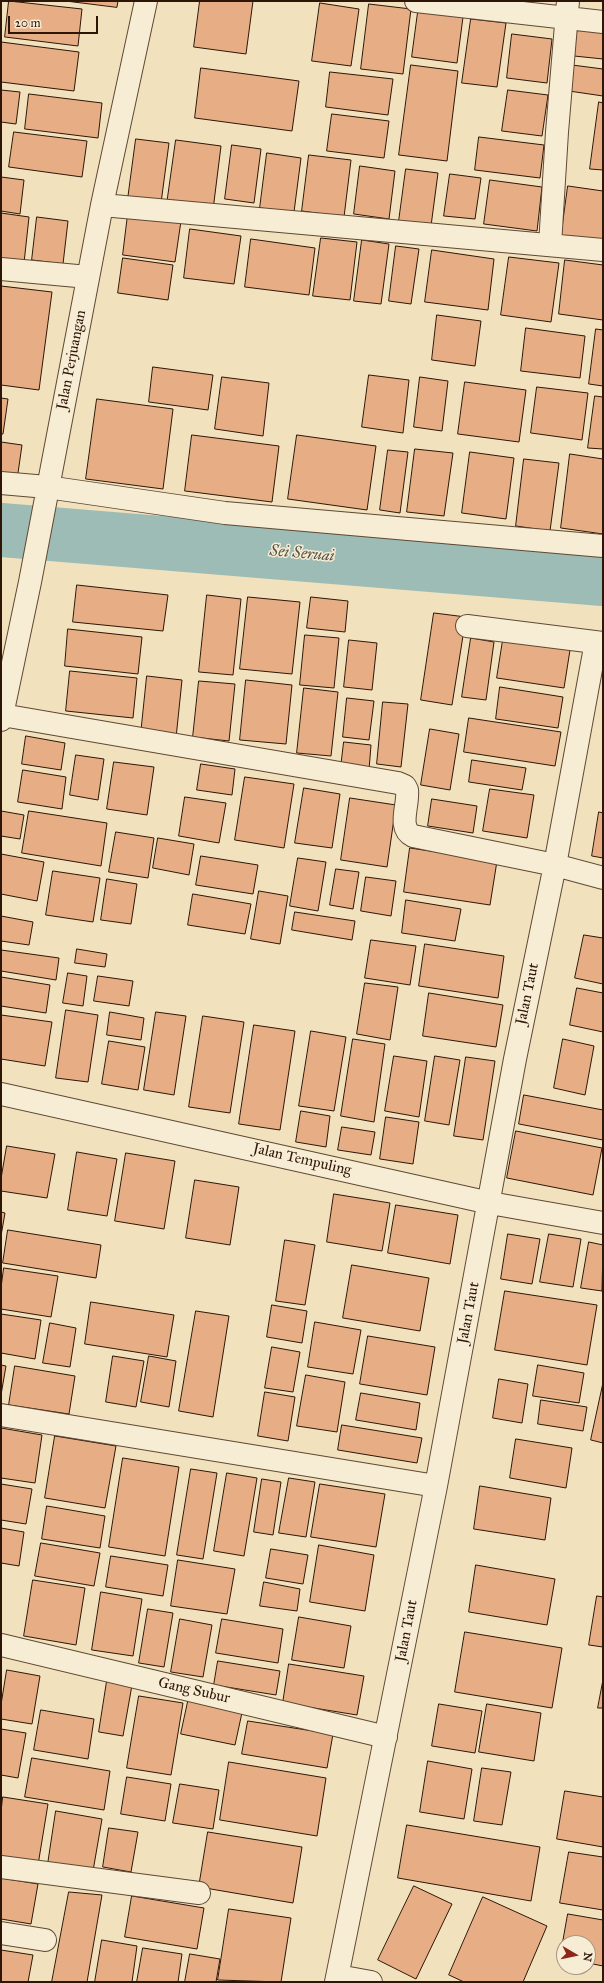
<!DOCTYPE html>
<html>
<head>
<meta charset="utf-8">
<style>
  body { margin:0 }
  #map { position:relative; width:604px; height:1983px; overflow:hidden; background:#f2e1bd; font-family:"IM FELL Great Primer",serif }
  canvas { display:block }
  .frame { position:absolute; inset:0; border:2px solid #2d1607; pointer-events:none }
  .north { position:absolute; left:556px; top:1935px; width:40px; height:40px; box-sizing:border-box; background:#f7ecd4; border:1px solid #a69682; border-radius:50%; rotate:99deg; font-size:11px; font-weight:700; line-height:16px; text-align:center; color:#2d1607 }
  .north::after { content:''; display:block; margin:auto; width:14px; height:18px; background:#8f2418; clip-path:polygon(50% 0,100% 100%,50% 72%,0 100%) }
  .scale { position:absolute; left:8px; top:16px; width:90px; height:18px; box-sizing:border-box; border:2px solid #2d1607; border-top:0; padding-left:5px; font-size:12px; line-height:14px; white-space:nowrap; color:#2d1607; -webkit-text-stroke:3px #f7ecd4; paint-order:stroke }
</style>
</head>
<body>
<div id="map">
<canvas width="604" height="1983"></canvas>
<div class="frame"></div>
<div class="north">N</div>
<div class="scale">20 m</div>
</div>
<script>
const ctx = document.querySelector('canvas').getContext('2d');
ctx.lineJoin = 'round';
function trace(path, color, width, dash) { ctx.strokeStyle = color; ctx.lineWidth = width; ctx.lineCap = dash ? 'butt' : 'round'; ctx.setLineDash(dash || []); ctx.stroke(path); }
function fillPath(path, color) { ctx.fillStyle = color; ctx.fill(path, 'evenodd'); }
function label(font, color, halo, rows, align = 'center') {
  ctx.font = font + ' "IM FELL Great Primer",serif'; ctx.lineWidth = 3; ctx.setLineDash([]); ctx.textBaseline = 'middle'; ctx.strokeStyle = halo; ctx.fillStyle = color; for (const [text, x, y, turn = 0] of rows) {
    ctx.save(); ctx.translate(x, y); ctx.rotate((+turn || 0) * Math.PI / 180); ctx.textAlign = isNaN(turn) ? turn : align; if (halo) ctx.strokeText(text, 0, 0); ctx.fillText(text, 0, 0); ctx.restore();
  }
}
const river = new Path2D(`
  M1 530 603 579`);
const building = new Path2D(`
  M9 1 82 9 78 46 5 37Z
  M66 1H118L117 7Z
  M200 1H253L246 54 194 47Z
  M320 3 359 9 351 66 312 61Z
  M369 4 411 9 403 74 361 69Z
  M418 12 463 17 457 63 412 57Z
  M471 19 506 23 497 87 462 83Z
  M578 24 603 27V59L574 56Z
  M512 34 552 39 547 83 507 78Z
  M1 42 79 52 74 91 1 82Z
  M411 65 458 71 447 161 399 155Z
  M572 65 603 69V96L569 91Z
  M201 68 299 81 292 131 195 118Z
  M330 72 393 79 388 115 326 107Z
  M1 90 20 92 16 124 1 122Z
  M508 90 548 95 542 136 502 131Z
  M29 94 102 103 98 138 25 129Z
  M599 102 603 103V170L590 169Z
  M332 114 389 121 384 158 327 151Z
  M14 132 87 141 82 177 9 167Z
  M479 137 544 145 540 178 475 170Z
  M136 139 169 143 161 203 128 199Z
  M176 140 221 146 213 210 167 204Z
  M232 145 261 149 254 203 225 199Z
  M267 153 301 158 294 212 260 208Z
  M309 155 351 160 344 217 302 211Z
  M360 166 395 171 389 219 354 214Z
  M406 169 438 173 431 226 399 221Z
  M450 174 481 178 475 219 444 216Z
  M1 177 24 180 20 214 1 211Z
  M490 180 542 187 537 231 484 224Z
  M568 186 603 191V243L561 238Z
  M1 213 29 217 24 263 1 260Z
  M128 214 181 221 175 262 123 255Z
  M37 217 68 221 63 264 32 260Z
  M190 229 241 236 234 284 184 278Z
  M321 238 357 242 350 300 313 296Z
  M251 239 315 248 309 295 245 287Z
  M362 240 389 244 381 304 354 301Z
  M396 246 419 249 411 304 389 301Z
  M432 250 494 259 488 310 425 302Z
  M509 257 559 263 551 322 501 315Z
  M123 258 173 265 168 300 118 293Z
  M565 260 603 265V320L559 314Z
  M1 286 52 292 39 390 1 385Z
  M437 315 481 321 475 366 432 360Z
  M526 328 585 336 580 378 521 371Z
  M596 329 603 330V386L589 384Z
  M153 367 213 375 208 410 149 402Z
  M369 375 409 380 403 433 362 427Z
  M222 377 269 383 263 436 215 429Z
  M420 377 448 381 442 431 414 427Z
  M465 382 526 390 519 442 458 434Z
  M537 387 588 393 582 440 531 433Z
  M595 396 603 397V449L588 448Z
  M1 398 8 399 3 434H1Z
  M97 399 173 409 163 489 86 479Z
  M192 435 279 446 272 502 185 491Z
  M297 435 376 446 367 510 288 499Z
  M1 442 22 445 17 480 1 477Z
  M415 449 453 453 444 516 407 512Z
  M388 450 408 452 400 513 380 510Z
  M470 452 514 458 506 519 462 513Z
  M570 454 603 459V534L561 528Z
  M524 459 559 463 550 531 516 526Z
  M77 585 168 595 163 631 73 622Z
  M207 595 241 599 233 675 199 672Z
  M248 597 300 602 292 674 240 669Z
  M311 597 348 601 345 632 307 628Z
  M434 613 466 617 452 705 421 700Z
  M68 629 142 637 138 674 65 666Z
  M305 635 339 638 334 688 300 685Z
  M471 638 494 642 486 700 462 697Z
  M349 640 377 643 372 690 344 687Z
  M503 640 570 650 564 688 497 678Z
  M70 671 137 678 133 718 66 711Z
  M147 676 182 680 176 738 141 734Z
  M246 680 292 685 286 744 240 740Z
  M199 681 235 684 229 741 193 737Z
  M500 687 563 697 558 728 496 719Z
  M304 688 338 692 331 756 297 753Z
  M347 698 374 701 369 740 343 737Z
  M383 702 408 704 401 767 377 764Z
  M469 718 561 732 555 766 464 752Z
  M430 729 459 734 450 790 421 785Z
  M26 736 65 743 61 770 22 764Z
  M344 742 371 745 369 770 341 767Z
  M76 755 104 759 98 800 70 795Z
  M472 760 526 768 522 790 469 782Z
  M114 762 154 767 147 815 107 809Z
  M201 764 235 769 232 795 197 790Z
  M23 770 66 777 62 809 18 802Z
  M245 777 294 784 284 848 235 840Z
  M304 788 340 794 332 848 295 843Z
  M490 789 534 795 527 838 483 831Z
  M185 797 226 803 219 843 179 836Z
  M350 798 396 805 387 867 341 860Z
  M432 799 477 806 473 833 428 826Z
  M1 811 24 815 20 839 1 836Z
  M29 811 107 823 101 866 22 853Z
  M599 812 603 813V858L592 856Z
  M116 832 154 838 148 878 109 872Z
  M158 838 194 844 189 875 153 868Z
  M410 848 497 861 490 905 404 892Z
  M1 854 44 862 37 901 1 894Z
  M201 856 258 865 253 894 196 885Z
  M298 858 326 862 318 911 290 906Z
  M336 869 359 872 353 909 330 905Z
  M53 871 100 878 93 922 46 915Z
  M366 877 396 881 391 916 361 911Z
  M107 879 137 884 131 924 101 920Z
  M259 891 288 896 280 944 251 939Z
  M193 894 251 904 245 934 188 925Z
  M406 900 461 909 455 941 402 933Z
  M295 912 355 921 352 940 292 930Z
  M1 916 33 922 29 945 1 941Z
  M584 935 603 938V984L575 978Z
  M371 940 416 946 410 985 365 978Z
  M425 944 504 956 498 998 419 986Z
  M77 949 107 954 105 967 75 963Z
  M1 950 59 958 56 980 1 971Z
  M68 973 87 976 83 1006 63 1003Z
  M98 976 133 981 129 1006 94 1001Z
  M1 977 50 985 46 1013 1 1006Z
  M365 983 398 987 390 1040 357 1034Z
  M577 988 603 993V1032L570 1025Z
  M429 993 503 1005 496 1047 423 1036Z
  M66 1010 98 1015 88 1082 56 1078Z
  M110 1012 144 1018 141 1040 107 1035Z
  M156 1012 186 1016 174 1095 144 1090Z
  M1 1015 52 1022 45 1066 1 1059Z
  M203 1016 244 1022 230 1113 189 1107Z
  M254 1025 295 1031 280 1130 239 1124Z
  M311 1031 346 1037 334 1111 299 1106Z
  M353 1039 385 1044 374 1122 341 1116Z
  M563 1039 594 1046 585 1095 554 1088Z
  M109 1041 145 1047 138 1090 102 1084Z
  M394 1056 427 1061 419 1117 385 1111Z
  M435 1056 460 1060 449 1125 425 1121Z
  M466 1057 495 1061 483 1140 454 1136Z
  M524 1095 603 1110V1140L519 1124Z
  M301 1111 330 1116 326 1147 296 1142Z
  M386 1117 419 1122 413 1164 380 1159Z
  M342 1127 375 1132 371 1155 338 1150Z
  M516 1131 602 1148 593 1195 507 1178Z
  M7 1146 55 1154 47 1198 1 1191V1179Z
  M77 1152 117 1159 107 1216 68 1210Z
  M126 1153 175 1161 164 1229 115 1221Z
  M195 1180 239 1187 230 1245 186 1238Z
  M334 1194 390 1203 382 1251 327 1242Z
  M396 1205 458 1215 450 1264 388 1253Z
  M1 1212 5 1213 1 1236Z
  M8 1230 101 1245 96 1278 3 1263Z
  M508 1234 540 1239 532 1284 501 1279Z
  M549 1234 581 1239 573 1287 540 1282Z
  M285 1240 315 1245 305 1305 276 1301Z
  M589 1242 603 1245 602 1291 581 1288Z
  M352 1265 429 1278 420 1331 343 1318Z
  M4 1268 58 1276 51 1317 1 1309V1288Z
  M505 1291 597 1305 587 1365 495 1350Z
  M91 1302 174 1315 167 1357 85 1344Z
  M272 1305 307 1311 302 1343 267 1337Z
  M196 1311 229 1316 213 1417 179 1411Z
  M1 1314 41 1320 35 1359 1 1353Z
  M315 1322 361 1330 353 1374 308 1367Z
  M50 1323 76 1328 70 1367 43 1363Z
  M368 1336 435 1347 427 1395 360 1384Z
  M272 1347 300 1352 293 1392 265 1388Z
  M113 1356 144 1361 136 1407 106 1402Z
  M149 1356 176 1361 169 1407 141 1402Z
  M1 1365 6 1366 1 1395Z
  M538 1365 584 1373 579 1403 533 1396Z
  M15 1366 75 1376 69 1414 9 1405Z
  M306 1375 345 1382 337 1432 297 1426Z
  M499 1379 528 1384 522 1423 493 1418Z
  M603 1383V1443L591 1440Z
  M265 1392 295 1397 288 1441 258 1436Z
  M361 1393 420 1403 416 1430 356 1420Z
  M541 1400 587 1407 583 1431 538 1424Z
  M342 1425 422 1438 417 1463 338 1450Z
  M1 1428 42 1435 35 1483 1 1478Z
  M55 1436 116 1446 105 1508 45 1498Z
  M516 1439 572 1448 566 1488 510 1478Z
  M123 1458 179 1467 165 1556 109 1547Z
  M191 1469 217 1473 203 1559 177 1555Z
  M227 1473 257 1478 244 1556 214 1551Z
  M289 1478 315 1482 306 1537 279 1533Z
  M262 1479 281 1482 273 1535 254 1532Z
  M1 1484 32 1489 26 1524 1 1520Z
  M320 1484 385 1494 376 1547 311 1537Z
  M480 1486 551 1498 545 1540 474 1529Z
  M47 1506 105 1516 100 1548 42 1539Z
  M1 1528 24 1532 19 1566 1 1563Z
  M41 1543 100 1553 94 1586 35 1576Z
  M319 1545 374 1555 365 1611 310 1602Z
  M271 1549 308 1555 303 1584 266 1578Z
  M111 1556 168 1565 163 1596 106 1587Z
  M178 1560 235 1569 227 1614 171 1606Z
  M476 1565 555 1579 547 1625 469 1612Z
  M33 1580 85 1588 76 1645 24 1636Z
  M264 1582 300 1589 297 1611 260 1606Z
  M101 1592 142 1599 133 1656 92 1650Z
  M597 1596 603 1597V1647L589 1645Z
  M148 1609 173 1613 164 1667 139 1663Z
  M299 1617 351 1626 344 1668 292 1660Z
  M180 1619 212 1625 203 1677 171 1672Z
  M222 1619 283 1629 278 1663 216 1653Z
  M465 1632 562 1648 552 1708 455 1692Z
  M218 1661 280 1671 276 1695 214 1685Z
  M289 1664 364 1676 357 1715 283 1703Z
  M7 1670 40 1676 32 1724 1 1719V1705Z
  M603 1680V1708H598Z
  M107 1681 132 1685 123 1736 99 1732Z
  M139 1696 183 1703 171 1775 127 1768Z
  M189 1697 243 1708 235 1745 181 1734Z
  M439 1704 482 1711 475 1753 432 1746Z
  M487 1704 541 1713 534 1761 479 1752Z
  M41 1710 94 1719 88 1759 34 1750Z
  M248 1721 333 1734 327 1768 242 1754Z
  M1 1729 26 1733 18 1778 1 1775Z
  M32 1758 110 1771 104 1810 25 1797Z
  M428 1761 472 1769 464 1819 420 1812Z
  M229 1762 326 1778 317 1836 220 1820Z
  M482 1768 511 1772 502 1825 474 1821Z
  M127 1777 171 1784 165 1821 121 1814Z
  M180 1784 219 1790 213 1829 173 1823Z
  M565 1791 603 1797V1847L557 1839Z
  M3 1797 48 1804 38 1865 1 1859V1812Z
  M56 1811 102 1819 93 1871 48 1864Z
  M407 1825 540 1847 531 1901 398 1878Z
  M109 1828 138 1832 131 1872 103 1867Z
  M208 1832 302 1847 293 1903 199 1887Z
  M569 1852 603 1857V1910L560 1903Z
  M1 1878 38 1884 31 1924 1 1919Z
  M414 1886 452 1904 416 1979 378 1960Z
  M69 1892 102 1895 87 1982H52Z
  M132 1896 204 1908 197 1949 125 1937Z
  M483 1897 547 1926 523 1982H464L449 1975Z
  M229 1909 291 1918 281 1982 218 1980Z
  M568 1914 603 1920V1966L588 1963V1943H564V1959H560Z
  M102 1940 137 1946 132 1982H95Z
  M143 1948 182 1954 178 1982H137Z
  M1 1950 33 1955 28 1982H1Z
  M190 1954 220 1959 216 1982H185Z`);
const minor = new Path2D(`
  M416 1 603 22
  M102 205 603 250
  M550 245 557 132 568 1
  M1 269 88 277
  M1 483 47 487 225 513 603 546
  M467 626 603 643
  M2 715 398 783 405 786 407 790C409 805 397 828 413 836L555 865 603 878
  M1 720 30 582 102 205 146 1
  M1 1094 490 1203 603 1223
  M1 1415 436 1486
  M1 1645 386 1737
  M1 1867 199 1893
  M1 1933 45 1940
  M338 1976 371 1982
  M336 1982 436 1486 515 1059 555 865 596 642`);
const streetNames = [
  ["Jalan Perjuangan",72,360,-79],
  ["Jalan Taut",528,994,-78],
  ["Jalan Tempuling",302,1160,13],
  ["Jalan Taut",469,1313,-79],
  ["Jalan Taut",407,1631,-79],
  ["Gang Subur",194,1691,13]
];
const waterNames = [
  ["Sei Seruai",302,554,5]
];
trace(river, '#9cbcb5', 54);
fillPath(building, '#e7ae86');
trace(building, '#2d1607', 1);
trace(minor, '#5e4934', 24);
trace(minor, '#f7ecd4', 22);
label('15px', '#2d1607', '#f7ecd4', streetNames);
label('italic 16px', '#545044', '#f7ecd4', waterNames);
</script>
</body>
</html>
